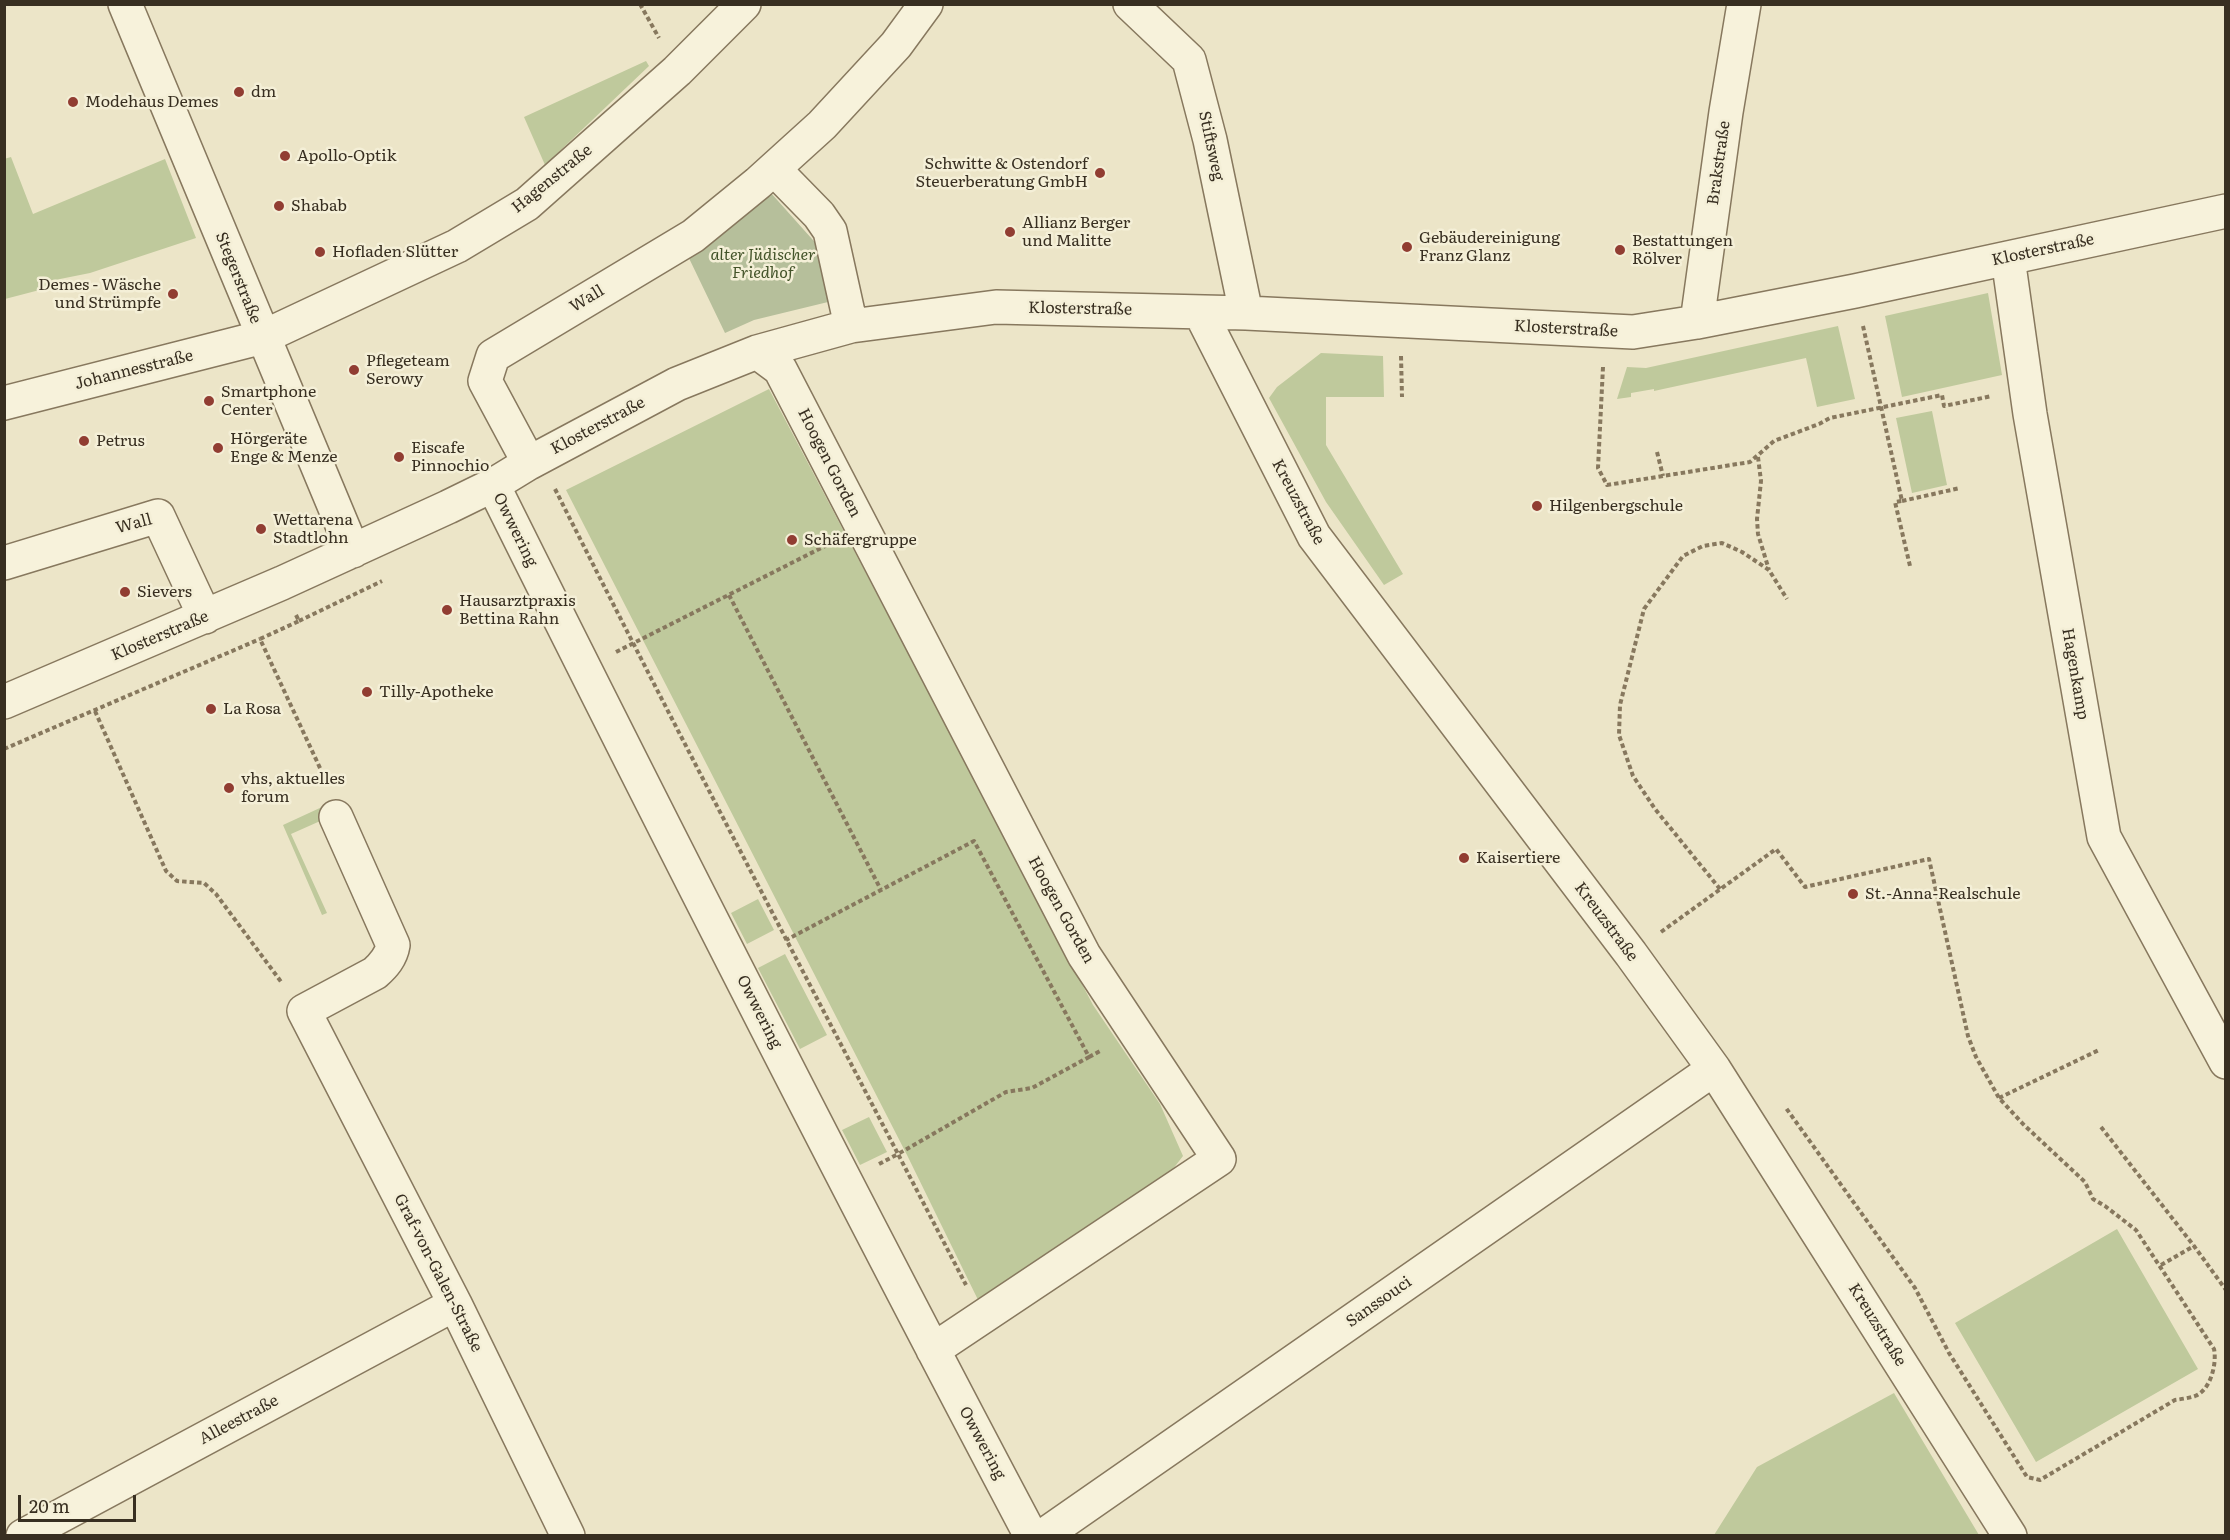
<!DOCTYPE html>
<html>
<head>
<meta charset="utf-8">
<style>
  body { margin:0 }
  #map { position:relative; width:2230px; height:1540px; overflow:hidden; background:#ece5c8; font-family:Literata,serif }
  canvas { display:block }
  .frame { position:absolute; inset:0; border:6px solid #382f21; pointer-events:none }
  .scale { position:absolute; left:18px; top:1495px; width:118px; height:27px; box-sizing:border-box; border:3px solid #382f21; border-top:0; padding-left:8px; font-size:18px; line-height:21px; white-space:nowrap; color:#382f21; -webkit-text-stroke:4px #f4efd7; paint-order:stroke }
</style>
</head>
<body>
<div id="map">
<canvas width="2230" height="1540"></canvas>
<div class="frame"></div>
<div class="scale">20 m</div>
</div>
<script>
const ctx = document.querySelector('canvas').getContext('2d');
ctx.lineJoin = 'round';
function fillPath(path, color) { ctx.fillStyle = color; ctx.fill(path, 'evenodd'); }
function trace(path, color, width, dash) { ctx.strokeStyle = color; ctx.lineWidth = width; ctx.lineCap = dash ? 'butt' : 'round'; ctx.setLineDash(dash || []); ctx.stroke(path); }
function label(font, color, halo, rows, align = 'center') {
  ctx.font = font + ' Literata,serif'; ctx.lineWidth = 5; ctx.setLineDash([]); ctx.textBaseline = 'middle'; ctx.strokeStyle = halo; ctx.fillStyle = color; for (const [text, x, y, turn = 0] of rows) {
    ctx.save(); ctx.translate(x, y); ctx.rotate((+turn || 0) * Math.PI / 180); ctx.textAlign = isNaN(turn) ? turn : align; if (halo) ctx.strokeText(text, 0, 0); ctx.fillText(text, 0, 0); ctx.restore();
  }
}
const green = new Path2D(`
  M646 61 649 66 545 165 524 117Z
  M11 157 33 214 165 159 196 238 90 273 50 281 51 287 5 299 4 159Z
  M1988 293 2002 375 1902 397 1885 316Z
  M1838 326 1855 399 1817 407 1806 358 1654 391V389L1631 393V397L1617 399 1627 367 1646 368Z
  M1321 353 1383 356 1384 397H1326V445L1403 574 1384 585 1326 502 1269 398 1277 387Z
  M769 389 1093 1005 1160 1104 1183 1156 1155 1192 982 1308 907 1155 566 490Z
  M1932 411 1947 485 1912 493 1896 418Z
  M322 807 327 818 291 834 327 913 322 915 283 825Z
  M758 899 774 930 747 944 731 913Z
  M785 954 827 1035 800 1049 758 968Z
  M869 1117 887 1152 860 1165 842 1130Z
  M2117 1229 2198 1369 2036 1462 1955 1323Z
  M1894 1393 1979 1535H1714L1757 1467Z`);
const cemetery = new Path2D(`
  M770 192 829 258 834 289 828 302 754 320 725 333 686 252Z`);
const path = new Path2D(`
  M640 4 659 38
  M1863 326 1902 501 1895 502 1910 566
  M1401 356 1402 397
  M1603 367 1598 468 1607 485 1750 462 1774 441 1819 424 1830 418 1942 395 1944 406 1992 396
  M1657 452 1663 476
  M1758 457 1761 481 1757 519 1758 534 1769 570
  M555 489C667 712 783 933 898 1154L1006 1092 1032 1088 1089 1057 974 841 786 940
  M1902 501 1960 488
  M729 595 881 890
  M296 615 299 621 260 639 327 783
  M299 621 382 581
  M616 652 829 544
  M95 711 166 871 177 881 204 883 216 894 282 983
  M4 749 260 639
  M1720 889 1655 809 1633 776 1619 735 1620 705 1644 609 1683 556 1703 546 1722 543 1742 552 1769 570 1787 599
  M1661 932 1776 849 1805 887 1929 859 1968 1036 1976 1057 1999 1098 2023 1124 2085 1182 2093 1199 2105 1206 2136 1230 2214 1349C2217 1363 2211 1390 2195 1396 2189 1398 2182 1399 2175 1400L2040 1480 2027 1477 1949 1353 1915 1288 1786 1108
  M1089 1057 1102 1050
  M1999 1098 2099 1050
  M2101 1127 2194 1246 2226 1290
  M879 1164 898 1154 966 1285
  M2161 1265 2194 1246`);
const minor = new Path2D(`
  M125 4 353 551
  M1130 4 1189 60 1210 140 1246 313
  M774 169 819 215 830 231 851 326
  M2008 258 2030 414 2104 837 2226 1062
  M1200 312 1314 536 1631 954 1714 1069 2010 1536
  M1697 322 1726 112 1744 4
  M757 352 780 369 1084 955 1219 1159 933 1350
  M4 403 263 337 457 246 527 204 677 71 744 4
  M529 463 485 381 493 356 693 236 758 183 822 125 896 45 926 4
  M493 485C668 837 847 1188 1031 1536
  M4 563 158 516 205 617
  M4 702 282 583 448 507 493 485 529 463 677 384 757 352 851 326 996 307 1246 313 1633 332 1697 322 1855 291 2226 211
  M336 817 393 945C391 957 384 965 375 973L304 1011 455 1304 568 1536
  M23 1536 455 1304
  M1043 1536 1714 1069`);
const markers = [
  [239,92,6,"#913d32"],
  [73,102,6,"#913d32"],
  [285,156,6,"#913d32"],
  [1100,173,6,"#913d32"],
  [279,206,6,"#913d32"],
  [1010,232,6,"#913d32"],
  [1407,247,6,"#913d32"],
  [1620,250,6,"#913d32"],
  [320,252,6,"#913d32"],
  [173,294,6,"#913d32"],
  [354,370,6,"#913d32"],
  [209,401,6,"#913d32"],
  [84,441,6,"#913d32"],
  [218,448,6,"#913d32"],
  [399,457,6,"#913d32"],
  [1537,506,6,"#913d32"],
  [261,529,6,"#913d32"],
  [792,540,6,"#913d32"],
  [125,592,6,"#913d32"],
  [447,610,6,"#913d32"],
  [367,692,6,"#913d32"],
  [211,709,6,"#913d32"],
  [229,788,6,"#913d32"],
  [1464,858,6,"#913d32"],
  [1853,894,6,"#913d32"]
];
const poiNames = [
  ["dm",251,92],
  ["Modehaus Demes",85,102],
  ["Apollo-Optik",297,156],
  ["Schwitte & Ostendorf",1088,164,"right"],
  ["Steuerberatung GmbH",1088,182,"right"],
  ["Shabab",291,206],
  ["Allianz Berger",1022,223],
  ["und Malitte",1022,241],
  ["Gebäudereinigung",1419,238],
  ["Franz Glanz",1419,256],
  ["Bestattungen",1632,241],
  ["Rölver",1632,259],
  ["Hofladen Slütter",332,252],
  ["Demes - Wäsche",161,285,"right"],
  ["und Strümpfe",161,303,"right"],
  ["Pflegeteam",366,361],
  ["Serowy",366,379],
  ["Smartphone",221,392],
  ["Center",221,410],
  ["Hörgeräte",230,439],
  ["Enge & Menze",230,457],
  ["Petrus",96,441],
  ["Eiscafe",411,448],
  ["Pinnochio",411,466],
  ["Hilgenbergschule",1549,506],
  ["Wettarena",273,520],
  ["Stadtlohn",273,538],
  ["Schäfergruppe",804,540],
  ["Sievers",137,592],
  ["Hausarztpraxis",459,601],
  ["Bettina Rahn",459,619],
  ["Tilly-Apotheke",379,692],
  ["La Rosa",223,709],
  ["vhs, aktuelles",241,779],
  ["forum",241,797],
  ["Kaisertiere",1476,858],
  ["St.-Anna-Realschule",1865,894]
];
const streetNames = [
  ["Stiftsweg",1211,146,78],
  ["Brakstraße",1719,163,-82],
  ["Hagenstraße",552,179,-39],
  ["Klosterstraße",2043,250,-12],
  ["Stegerstraße",238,278,68],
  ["Wall",587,299,-31],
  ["Klosterstraße",1080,309,1],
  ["Klosterstraße",1566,329,3],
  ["Johannesstraße",134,370,-14],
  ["Klosterstraße",598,426,-28],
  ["Hoogen Gorden",829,463,63],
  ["Kreuzstraße",1298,502,62],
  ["Wall",134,524,-15],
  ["Owwering",515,530,64],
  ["Klosterstraße",160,636,-23],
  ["Hagenkamp",2075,674,80],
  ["Hoogen Gorden",1061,910,61],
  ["Kreuzstraße",1606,922,53],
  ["Owwering",759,1012,63],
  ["Graf-von-Galen-Straße",438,1273,63],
  ["Sanssouci",1379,1302,-35],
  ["Kreuzstraße",1877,1325,58],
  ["Alleestraße",239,1420,-28],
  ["Owwering",982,1443,62]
];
const parkNames = [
  ["alter Jüdischer",763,255],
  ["Friedhof",763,273]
];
fillPath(green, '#bfc99c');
fillPath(cemetery, '#b6bf9b');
trace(minor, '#87785e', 36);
trace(path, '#87785e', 4, [4.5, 3]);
trace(minor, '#f7f2db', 33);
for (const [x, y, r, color] of markers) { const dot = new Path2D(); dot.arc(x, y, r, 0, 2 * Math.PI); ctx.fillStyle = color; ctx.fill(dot); trace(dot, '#f4efd7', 2); }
label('16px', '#382f21', '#f4efd7', poiNames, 'left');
label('16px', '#382f21', '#f4efd7', streetNames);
label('italic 16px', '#435329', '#f4efd7', parkNames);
</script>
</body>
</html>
